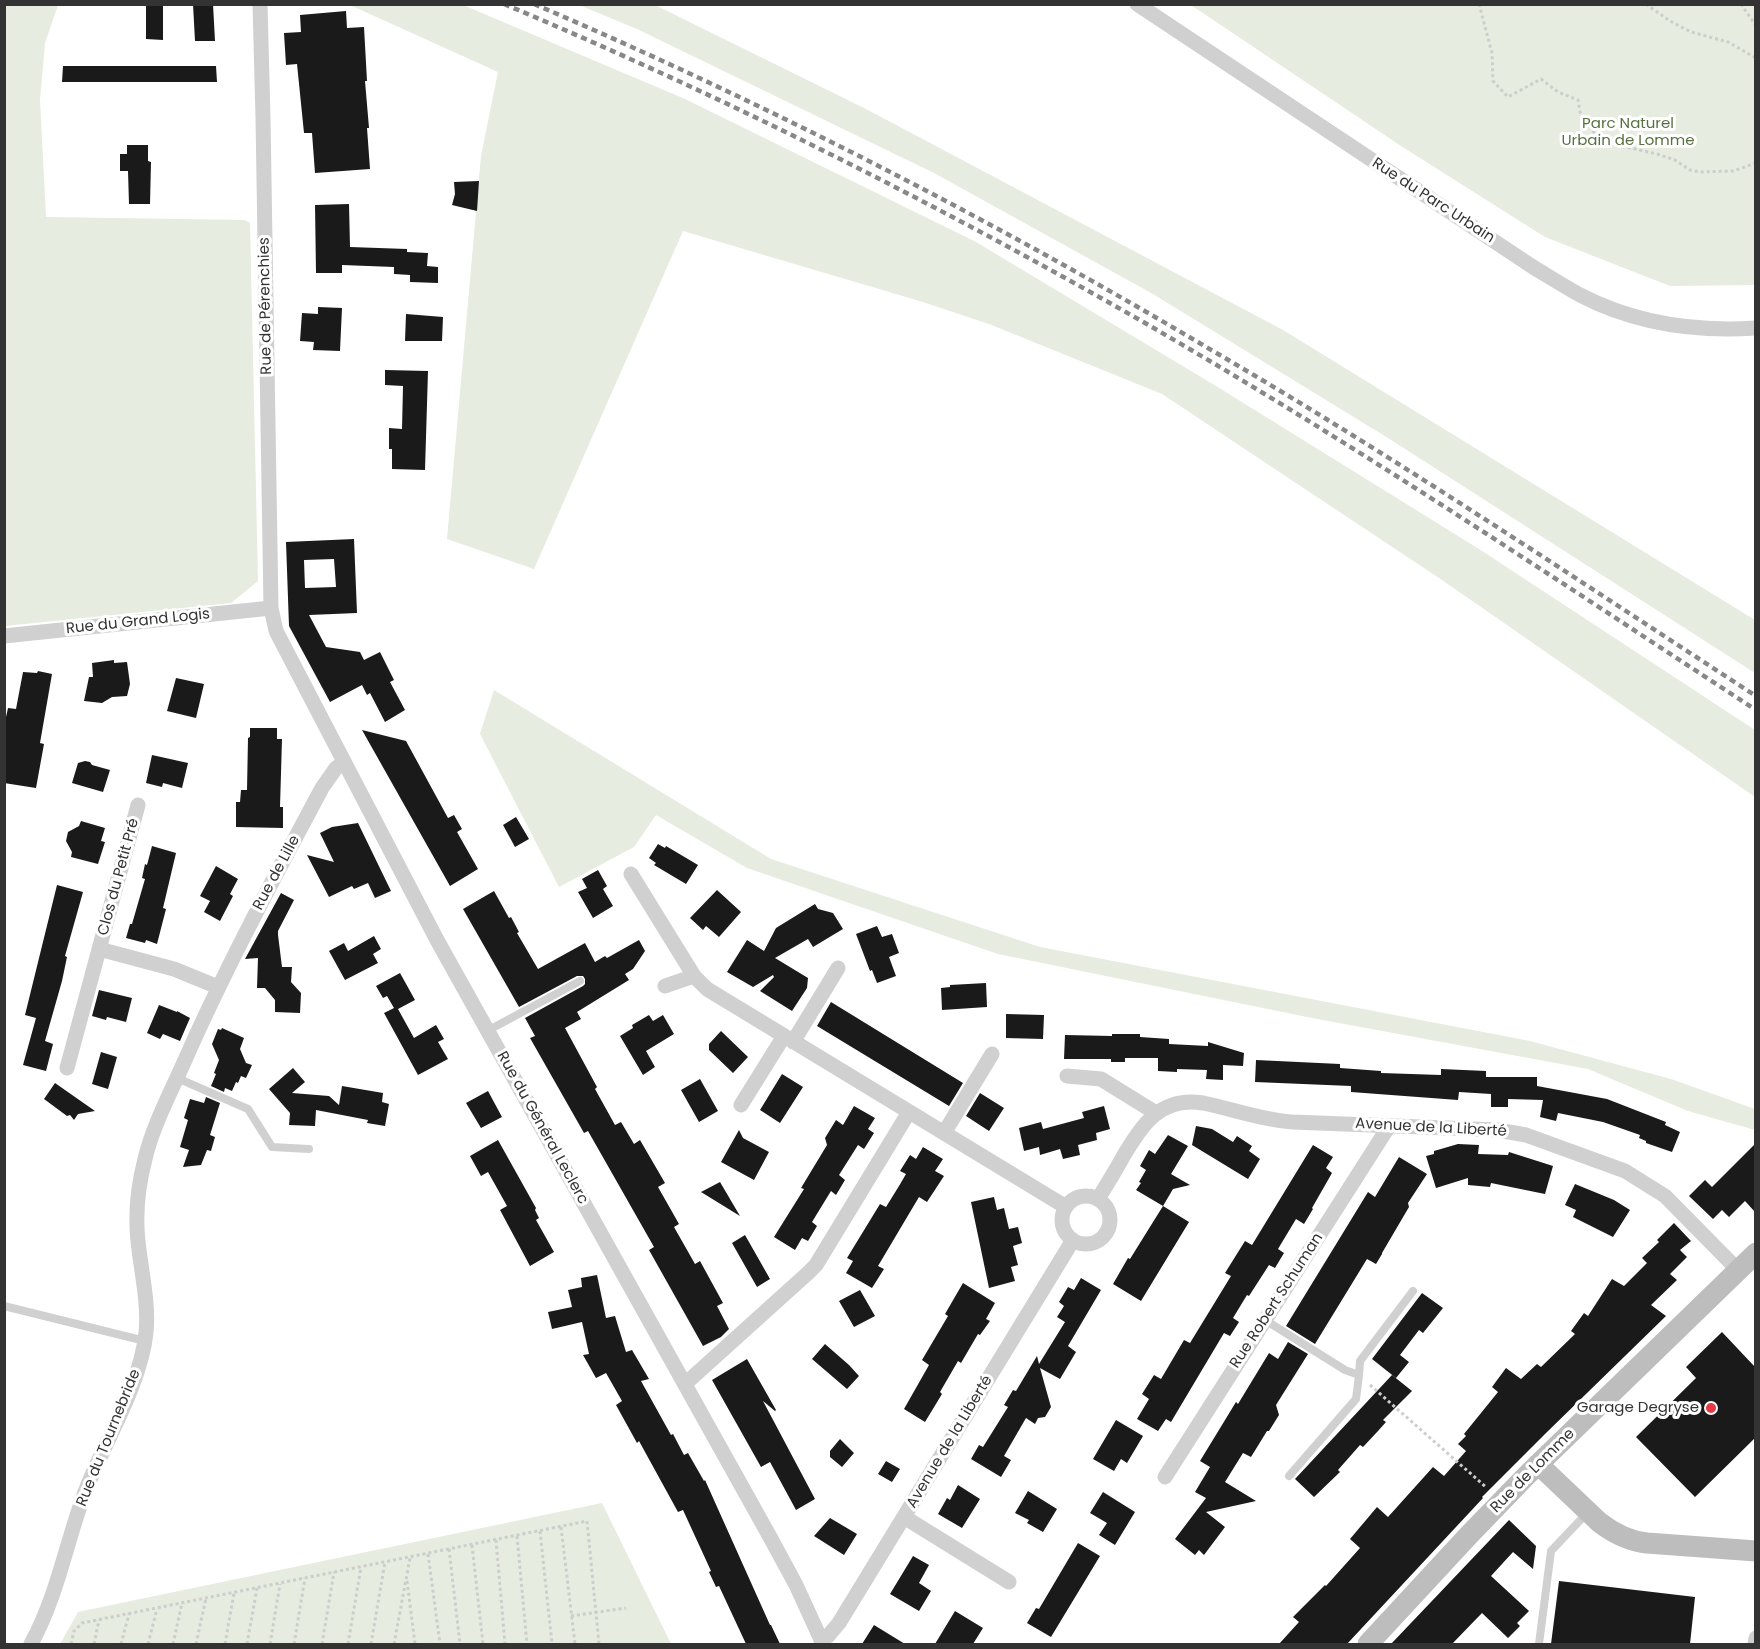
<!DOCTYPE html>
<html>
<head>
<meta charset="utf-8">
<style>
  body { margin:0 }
  #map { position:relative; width:1760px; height:1649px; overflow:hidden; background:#fff; font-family:Poppins,sans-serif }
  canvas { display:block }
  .frame { position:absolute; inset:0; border:6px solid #333; pointer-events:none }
</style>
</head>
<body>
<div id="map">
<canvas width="1760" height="1649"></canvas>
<div class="frame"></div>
</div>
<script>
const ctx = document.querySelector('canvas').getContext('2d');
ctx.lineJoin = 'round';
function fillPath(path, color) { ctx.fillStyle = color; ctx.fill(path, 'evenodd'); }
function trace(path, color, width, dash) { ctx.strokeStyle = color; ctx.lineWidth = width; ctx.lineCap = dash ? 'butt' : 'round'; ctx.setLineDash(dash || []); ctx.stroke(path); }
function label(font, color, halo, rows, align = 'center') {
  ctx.font = font + ' Poppins,sans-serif'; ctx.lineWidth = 6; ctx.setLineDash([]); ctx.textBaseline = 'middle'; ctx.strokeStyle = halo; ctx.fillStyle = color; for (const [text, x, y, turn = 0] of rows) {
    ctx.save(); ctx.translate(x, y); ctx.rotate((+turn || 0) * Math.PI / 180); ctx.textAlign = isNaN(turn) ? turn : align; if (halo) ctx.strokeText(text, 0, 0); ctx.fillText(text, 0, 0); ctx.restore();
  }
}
const green = new Path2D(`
  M5 4 58 5 45 43 40 100 46 217 245 220 250 223 258 581 231 603 5 626Z
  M350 5H463L685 99 976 242 1216 386 1479 549 1755 730V797L1442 580 1162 394 989 324 923 302 683 231 534 569 447 539 481 156 498 72Z
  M579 5H655L866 109 1283 330 1755 620V673L1388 438 1153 294 934 173 637 29Z
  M1191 5H1755V285L1670 286 1545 237 1401 146Z
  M494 690 771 859 1040 947 1530 1041 1671 1079 1755 1109V1130L1688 1111 1588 1069 1312 1018 998 954 747 868 656 815 634 847 559 887 480 734Z
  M602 1503 671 1644H60L78 1612Z`);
const building = new Path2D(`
  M146 4H163V40L146 39Z
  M193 4H213L215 41H195Z
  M346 11 347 28 364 27 367 81H365L369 128H367L370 169 315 173 312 133H304L297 64 286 65 284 33 301 32 300 15Z
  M63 66H216L217 82H62Z
  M127 145H148V161L151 162 150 204H129L128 171H120V154H127Z
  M479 181 477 211 452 205 455 194 454 182Z
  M349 204 350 247 407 249V252L428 253 427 266 438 267V283L410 282V275L394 274V267L342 265V273H316L315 205Z
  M318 307 342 308 340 351 313 350 314 342 300 341 302 313 318 314Z
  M406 314 443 317 442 341H405Z
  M385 370 428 371 425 470 392 469V449H389V428L402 429 403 386 385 385Z
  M354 539 357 613 309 615 326 647 360 652 364 660 380 652 394 680 390 682 405 710 385 722 370 693 367 695 362 685 330 702 289 626 286 542ZM334 559 336 587 305 588 304 560Z
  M114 660V663L127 662 130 684 127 696 112 697 102 703 84 701 89 677H93L92 663Z
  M38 671 52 674 40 743 44 744 36 788 4 783V726L8 708 16 709 23 672 37 673Z
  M176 678 204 684 196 718 167 711Z
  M250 728H277V739H282L280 807H283V828L236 827V802H240L241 790H247L248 738 250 737Z
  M362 730 406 741 448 818 454 815 462 829 457 832 478 869 450 886Z
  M152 755 188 763 182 788 163 783 162 787 146 783Z
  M85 761 90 762 92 765 110 770 103 792 72 783 78 763Z
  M516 817 529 839 515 847 503 825Z
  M81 821 105 828 101 841 105 842 98 864 71 857 72 852 66 841 68 832 79 826Z
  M358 823 391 891 375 898 368 883 354 889 352 886 329 897 307 855 334 862 320 833 332 827Z
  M658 844 665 848 666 846 698 865 686 884 654 865 656 863 649 858Z
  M152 846 176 853 163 908 166 909 157 944 146 940 145 943 126 938 130 924H132L145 879 142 878 145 864 147 865Z
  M216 866 238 879 230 894 233 896 220 921 204 912 210 901 200 896Z
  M598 870 607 886 603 889 613 906 593 918 578 892 587 888 582 879Z
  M57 885 83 892 65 956 67 957 62 981 45 1041 53 1044 46 1071 23 1065 36 1018 25 1015Z
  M717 890 741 912 719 937 706 926 703 930 690 918Z
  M494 891 509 918 511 917 519 932 517 933 538 969 585 943 595 962 605 956 607 958 639 940 645 951 633 969 625 974 629 980 577 1012 581 1019 565 1028 597 1087 595 1089 615 1125 621 1122 634 1144 640 1140 665 1183 658 1187 679 1224 674 1227 695 1264 700 1261 723 1303 717 1306 729 1329 721 1337 703 1346 649 1250 654 1247 588 1131 584 1133 530 1038 535 1036 525 1018 583 986 585 984V979L583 976H577L519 1007 463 909Z
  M281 893 294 900 278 931V935L282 967H292L291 982 301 993 300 1013 275 1012V1000L265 988H257L258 958 245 959Z
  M815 904 818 909 833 913 843 929 813 947 808 939 775 958 808 978 807 988 792 1011 760 991 774 977 773 975 753 987 727 972 747 940 764 951 776 928Z
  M877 926 882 937 892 934 899 953 889 957 896 976 877 983 872 970 870 971 856 934Z
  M374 936 381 949 373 954 378 963 345 980 329 951 344 943 348 951Z
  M400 973 415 1000 398 1009 414 1038 436 1025 444 1039 438 1042 448 1059 418 1075 384 1013 394 1008 387 996 383 998 376 986Z
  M986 983 987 1007 942 1010 941 988 950 987V985Z
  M99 990 132 998 126 1022 107 1017 106 1020 92 1016Z
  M831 1002 963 1083 949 1106 817 1026Z
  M159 1005 177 1012V1011L190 1018 180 1041 163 1034 160 1039 147 1033Z
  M1006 1014 1044 1015 1043 1039 1006 1038Z
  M649 1015 653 1021 663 1015 674 1034 646 1051 655 1067 643 1075 620 1036 633 1028 632 1025Z
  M222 1028 244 1038 240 1049 246 1063 252 1065 246 1078 241 1076 238 1083 236 1082 232 1091 225 1088 224 1092 211 1086 216 1074 214 1073 219 1060 212 1044 218 1029 221 1030Z
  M721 1031 748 1057 733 1073 709 1050V1044Z
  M1112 1034H1140V1037L1169 1039V1044L1208 1046V1042L1244 1053 1243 1066 1223 1065V1080L1206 1079 1207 1070 1177 1069V1072L1158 1071V1058H1125V1062H1111V1059H1064L1065 1035 1112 1036Z
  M101 1052 117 1057 108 1089 92 1084Z
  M1256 1060 1340 1064V1068L1381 1071V1073L1441 1075V1069L1486 1071V1077H1537V1086L1607 1099 1666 1122 1665 1125 1680 1132 1672 1152 1646 1143V1141L1639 1138 1640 1135 1603 1122 1558 1113 1556 1121 1540 1117 1543 1100 1508 1099V1107H1491V1094L1459 1092 1458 1100 1351 1092V1086L1255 1082Z
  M293 1068 305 1082 292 1093 329 1096 339 1105 342 1086 383 1093 382 1102 389 1104 385 1126 367 1123 368 1120 316 1110 315 1126 289 1125 290 1113 269 1089Z
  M782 1074 803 1087 780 1123 760 1110Z
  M700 1079 718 1111 699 1122 681 1090Z
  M55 1083 95 1111 78 1114 74 1120 70 1115 67 1116 44 1099Z
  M488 1091 502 1117 481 1128 466 1103Z
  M980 1093 1004 1108 989 1131 966 1116Z
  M206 1097 220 1103 210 1135 215 1137 211 1151 207 1150 201 1165 183 1167 189 1150 180 1147 188 1120 184 1118 190 1099 204 1103Z
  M854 1106 875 1118 868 1129 874 1133 864 1149 858 1145 839 1175 845 1180 836 1195 831 1191 812 1222 817 1226 808 1241 802 1238 795 1250 774 1237 804 1189 801 1188 827 1145 825 1138 836 1120 843 1125Z
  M1104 1106 1110 1129 1096 1133 1097 1140 1078 1145 1080 1155 1063 1159 1060 1149 1040 1155 1039 1147 1024 1151 1019 1128 1041 1122 1043 1129 1084 1118 1082 1112Z
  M1196 1126 1212 1129 1233 1142 1237 1136 1252 1146 1249 1151 1260 1159 1248 1179 1192 1145Z
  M739 1130 743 1138 769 1152 754 1180 721 1162Z
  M1168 1135 1188 1146 1171 1174 1190 1185 1173 1189 1163 1206 1189 1222 1141 1301 1113 1284 1128 1258 1130 1259 1163 1206 1136 1190 1141 1183 1139 1182 1146 1170 1140 1166 1149 1150 1155 1154Z
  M498 1140 536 1208 535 1210 539 1218 536 1220 554 1252 530 1266 500 1210 507 1206 488 1172 481 1176 470 1156Z
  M1458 1144 1479 1145 1478 1154 1508 1155 1509 1152 1553 1166 1545 1194 1491 1183 1490 1187 1468 1185V1178L1436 1188 1426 1156 1434 1154V1151Z
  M1755 1144V1212L1745 1201 1729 1217 1722 1210 1713 1219 1689 1196 1705 1180 1712 1187Z
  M1313 1145 1333 1157 1326 1168 1332 1173 1312 1208 1313 1209 1304 1224 1296 1219 1278 1249 1284 1253 1275 1268 1269 1265 1249 1296 1247 1295 1233 1318 1239 1322 1230 1336 1224 1333 1171 1422 1166 1419 1158 1431 1137 1419 1149 1399 1142 1394 1154 1375 1161 1379 1184 1340 1190 1343 1231 1276 1225 1273 1245 1241 1252 1245Z
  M923 1147 943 1159 935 1171 944 1176 927 1202 919 1197 878 1266 884 1269 872 1288 846 1273 853 1261 847 1258 880 1204 886 1207 899 1186 906 1174 900 1171 910 1155 916 1159Z
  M1399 1157 1427 1174 1408 1203 1409 1207 1382 1253V1254L1376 1264 1367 1259 1315 1344 1286 1326 1368 1192 1375 1197Z
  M720 1182 740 1216 701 1192Z
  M1575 1184 1614 1200 1630 1210 1613 1237 1573 1217 1576 1210 1565 1205Z
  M994 1197 997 1210 1004 1208 1009 1229 1018 1227 1022 1243 1013 1246 1018 1265 1011 1267 1015 1281 989 1288 971 1202Z
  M1674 1223 1691 1241 1680 1250 1687 1257 1670 1274 1677 1280 1651 1305 1666 1316 1545 1434 1482 1497 1483 1498 1347 1644H1279L1299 1622 1293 1617 1325 1585 1326 1586 1360 1548 1350 1539 1377 1507 1388 1517 1433 1467 1444 1476 1466 1451 1458 1444 1466 1436 1464 1434 1498 1392 1492 1387 1506 1368 1521 1379 1537 1364 1541 1367 1575 1334 1571 1331 1584 1313 1588 1316 1612 1279 1624 1286 1647 1263 1642 1258 1659 1242 1657 1240Z
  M745 1235 770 1279 757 1287 732 1243Z
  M597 1275 606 1318 615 1316 626 1352 632 1350 649 1379 641 1381 671 1435 673 1434 684 1455 688 1453 704 1481 705 1480 770 1625H771L780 1644H746L719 1586 716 1587 709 1572 711 1571 683 1510 678 1512 639 1441 637 1443 616 1405 622 1401 606 1373 596 1378 583 1355 589 1354 582 1322 552 1329 548 1312 572 1307 568 1290 582 1287 581 1278Z
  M1081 1278 1101 1290 1068 1346 1076 1352 1060 1379 1040 1368 1051 1407 1045 1417 1038 1418 1035 1424 1026 1418 1004 1456 1011 1460 1001 1477 971 1459 979 1445 983 1447 1008 1407 1004 1405 1013 1390 1016 1391 1037 1356 1039 1364 1065 1322 1057 1317 1064 1306 1059 1302 1068 1287 1074 1290Z
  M963 1283 995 1303 986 1319 990 1321 980 1335 978 1334 961 1363 958 1361 940 1392 942 1394 925 1422 904 1409 929 1365 922 1360 948 1316 945 1314Z
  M860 1290 875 1316 854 1327 839 1301Z
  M1422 1293 1443 1308 1423 1333 1419 1330 1400 1355 1409 1362 1396 1378 1372 1359Z
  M1722 1332 1755 1367V1438L1695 1497 1636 1437 1696 1378 1686 1367Z
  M1288 1342 1308 1354 1276 1405 1279 1415 1269 1431H1267L1251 1457 1243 1453 1225 1482 1256 1501 1206 1512 1225 1527 1204 1555 1199 1550 1195 1555 1175 1539 1206 1498 1195 1492 1210 1467 1200 1461 1236 1402 1238 1404 1269 1353 1278 1359Z
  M825 1344 849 1365 859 1376 847 1389 812 1359Z
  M747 1359 776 1410 775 1411 763 1401 815 1499 796 1510 770 1462 761 1467 712 1380Z
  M1392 1375 1412 1391 1383 1420 1386 1422 1378 1431 1363 1447 1360 1445 1338 1470 1340 1472 1314 1497 1295 1479Z
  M1116 1420 1143 1436 1127 1463 1121 1459 1114 1471 1093 1459Z
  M840 1439 854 1453 842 1467 830 1457V1451Z
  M886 1461 900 1469 892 1482 878 1474Z
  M958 1485 980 1499 962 1528 938 1514 947 1498 950 1500Z
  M1028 1491 1057 1509 1043 1532 1027 1523 1029 1520 1015 1513Z
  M1103 1492 1135 1512 1115 1545 1099 1535 1107 1523 1090 1513Z
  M830 1518 857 1534 844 1555 814 1536Z
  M1509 1520 1536 1546 1533 1569 1513 1552 1491 1576 1529 1611 1517 1623 1520 1626 1508 1638 1482 1613 1452 1644H1391Z
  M1078 1543 1100 1556 1051 1637 1027 1623 1036 1608 1039 1609Z
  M913 1556 929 1565 919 1583 931 1591 919 1611 890 1594Z
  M1559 1581 1695 1597 1690 1644H1551Z
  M955 1611 983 1628 973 1644H935Z
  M874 1625 905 1644H862Z`);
const path = new Path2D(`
  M1479 4 1492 53 1493 81 1508 97 1541 79 1558 92 1578 100 1580 112 1602 144 1631 148 1657 154 1675 160 1690 170 1700 172 1733 171 1756 163
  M1646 4 1670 21 1691 32 1728 42 1756 58
  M1741 4 1756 26
  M1370 1385 1487 1488
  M561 1527 575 1644
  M540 1531 552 1644
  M517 1536 527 1644
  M496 1540 505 1644
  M472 1545 483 1644
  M449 1549 460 1644
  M428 1554 440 1644
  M407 1581 415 1644
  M571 1616 626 1608
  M71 1644 74 1631 82 1623 587 1521 599 1644
  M94 1644 99 1620
  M121 1644 129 1614
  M148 1644 157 1609
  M173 1644 182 1603
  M196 1644 206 1598
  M225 1644 234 1593
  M247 1644 257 1588
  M270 1644 280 1584
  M294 1644 305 1578
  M322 1644 334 1572
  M348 1644 361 1567
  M371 1644 385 1562
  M394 1644 410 1558`);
const lane = new Path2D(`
  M487 1031 580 981
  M177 1078 248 1109 272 1147 309 1149
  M4 1306 145 1341
  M1265 1320 1345 1370 1359 1375 1356 1399 1289 1476
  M1359 1375 1360 1361 1413 1291
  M1539 1644 1551 1551 1588 1512`);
const street = new Path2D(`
  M260 4 263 118 271 608 276 631 437 940 770 1537 796 1585 823 1644
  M1137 4 1533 267C1548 276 1564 286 1580 295 1634 323 1696 332 1756 328
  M4 636 271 608
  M631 874 694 976 707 989 1066 1207
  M99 949 174 969 218 987
  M665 986 694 976
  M793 1042 838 968
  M67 1068 138 805
  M1067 1076 1101 1079 1156 1113
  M741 1105 784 1036
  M944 1133 992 1054
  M1062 1220a24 24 0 1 1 48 0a24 24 0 1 1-48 0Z
  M1098 1199C1107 1184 1116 1170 1124 1155 1143 1124 1161 1096 1203 1103 1233 1109 1262 1120 1293 1122L1498 1130 1526 1135 1625 1171 1665 1196 1738 1270
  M685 1384 808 1273 816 1265 909 1112
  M1165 1477 1389 1126
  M904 1517 1009 1582
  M821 1641 828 1636 839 1623 1073 1240
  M31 1644C57 1597 66 1543 85 1492 104 1442 140 1387 146 1333 149 1303 141 1271 138 1241 135 1214 138 1186 145 1159 153 1125 171 1092 185 1060 226 967 274 878 322 788L336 768 343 763
  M1755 1644 1756 1638`);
const secondary = new Path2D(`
  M1538 1464 1599 1522C1613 1533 1628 1541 1647 1543L1756 1551
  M1368 1644 1468 1536 1526 1476 1756 1253`);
const rail = new Path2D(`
  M504 4C709 90 907 189 1101 298 1325 424 1540 569 1756 710
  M534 4C768 104 994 221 1213 351 1398 459 1576 579 1756 696`);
const markers = [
  [1711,1408,6,"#e63946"]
];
const parkNames = [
  ["Parc Naturel",1628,124],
  ["Urbain de Lomme",1628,141]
];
const streetNames = [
  ["Rue du Parc Urbain",1433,201,33],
  ["Rue de Pérenchies",266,306,-91],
  ["Rue du Grand Logis",138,622,-6],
  ["Rue de Lille",277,873,-62],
  ["Clos du Petit Pré",119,877,-75],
  ["Rue du Général Leclerc",542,1128,61],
  ["Avenue de la Liberté",1431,1128,3],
  ["Rue Robert Schuman",1277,1301,-57],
  ["Rue du Tournebride",109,1438,-68],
  ["Avenue de la Liberté",950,1442,-59],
  ["Rue de Lomme",1533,1471,-45]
];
const poiNames = [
  ["Garage Degryse",1699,1408]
];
fillPath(green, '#e6ecdf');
fillPath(building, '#1a1a1a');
trace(path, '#cdcdcd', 3, [3, 3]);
trace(lane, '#d0d0d0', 8);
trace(street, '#d0d0d0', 15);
trace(secondary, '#bdbdbd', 21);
trace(rail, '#888', 4.5, [6, 4.5]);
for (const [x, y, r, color] of markers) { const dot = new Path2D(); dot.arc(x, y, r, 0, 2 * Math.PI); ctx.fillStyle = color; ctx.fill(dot); trace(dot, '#fff', 2); }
label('15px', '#56703f', '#fff', parkNames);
label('15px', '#333', '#fff', streetNames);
label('15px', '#333', '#fff', poiNames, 'right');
</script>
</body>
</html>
